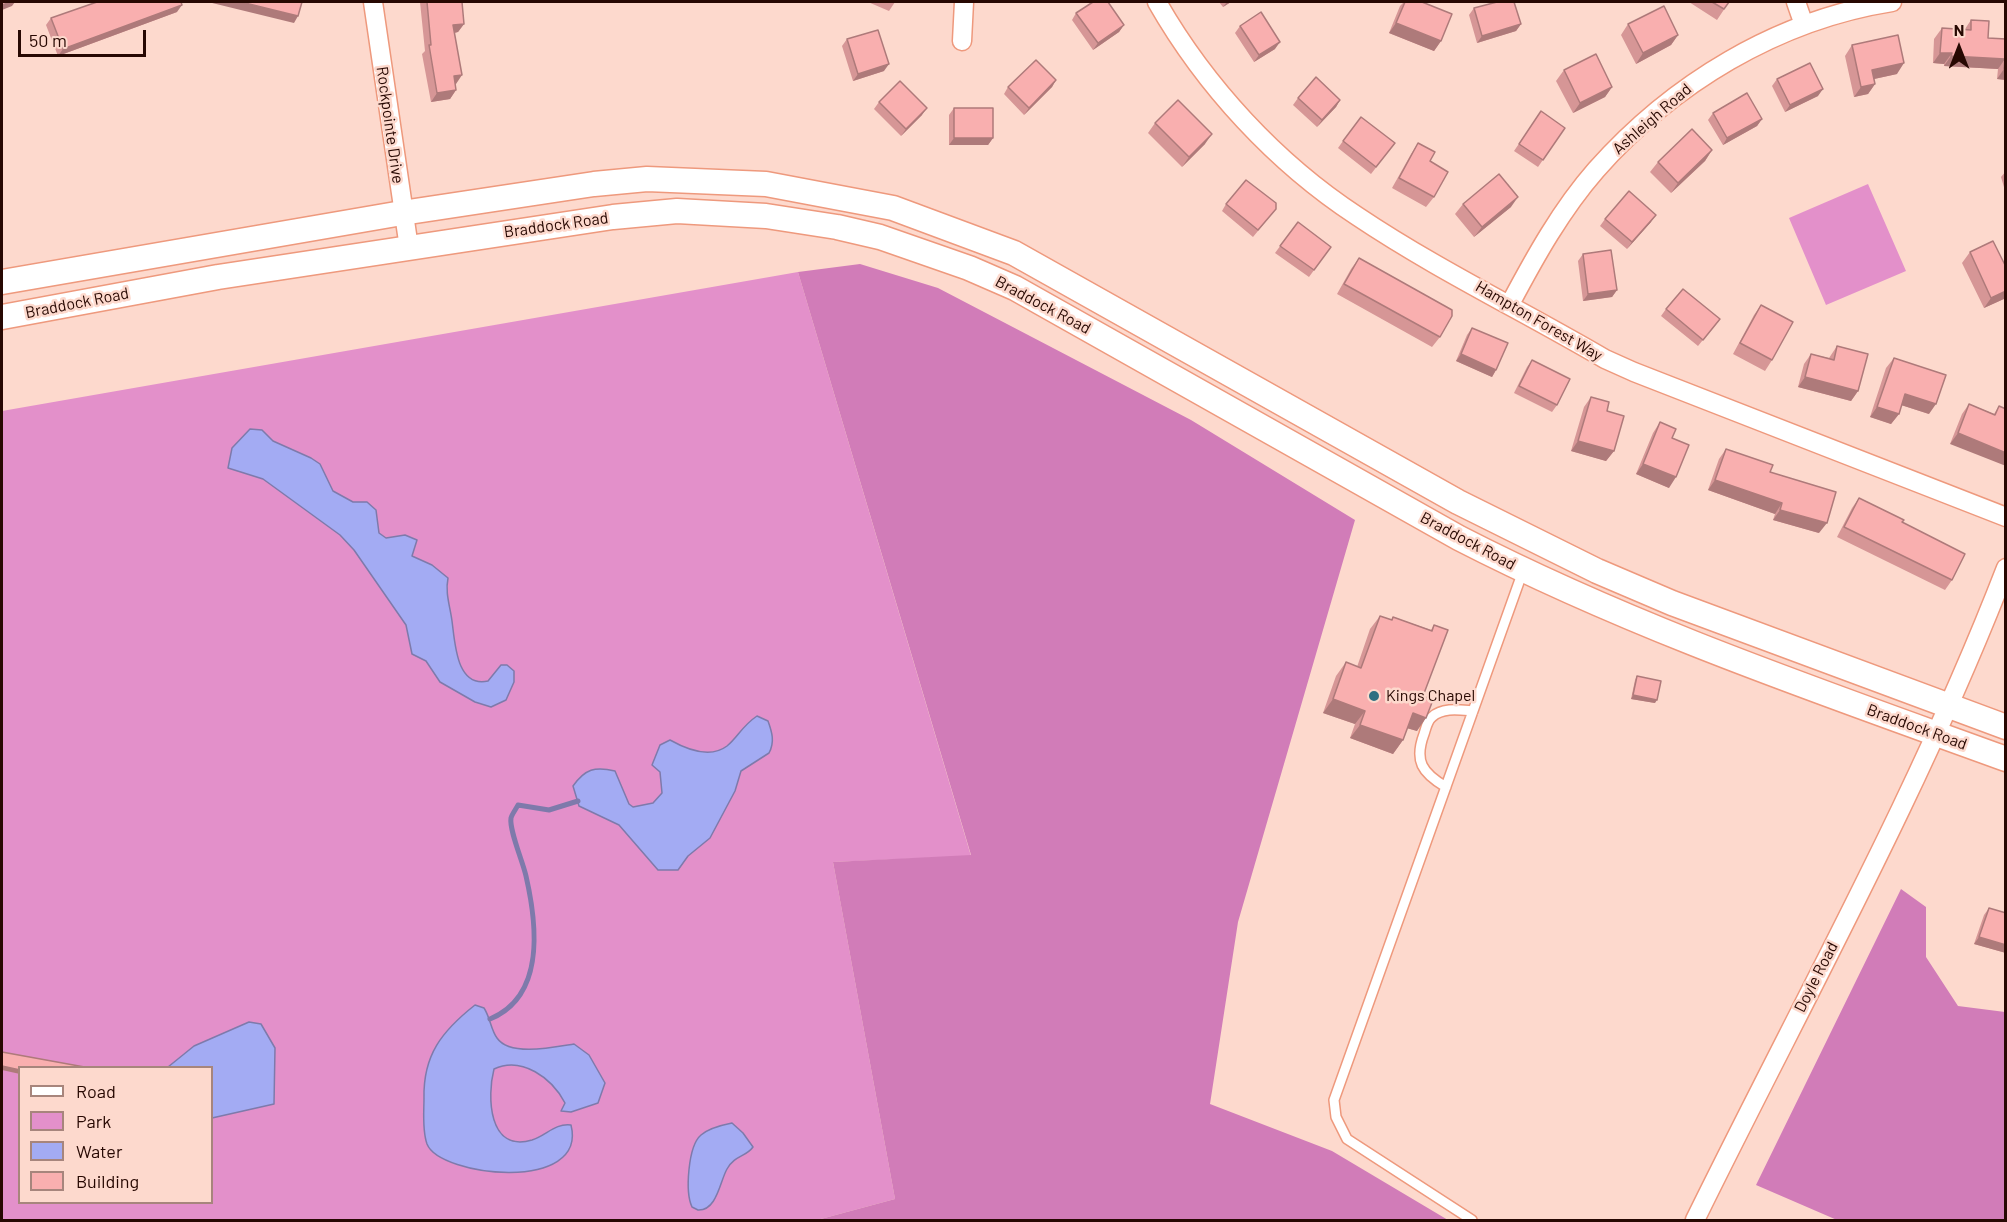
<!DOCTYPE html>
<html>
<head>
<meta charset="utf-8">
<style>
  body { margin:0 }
  #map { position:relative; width:2007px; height:1222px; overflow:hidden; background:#fdd9cd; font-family:Barlow,sans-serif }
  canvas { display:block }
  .frame { position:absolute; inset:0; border:3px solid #270802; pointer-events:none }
  .legend { position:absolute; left:18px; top:1066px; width:195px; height:138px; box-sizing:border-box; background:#fdd9cd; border:2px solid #a7857c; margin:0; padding:8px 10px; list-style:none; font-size:18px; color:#270802 }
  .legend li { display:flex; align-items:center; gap:12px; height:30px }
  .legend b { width:30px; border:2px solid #a7857c }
  .north { position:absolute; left:1929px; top:18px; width:60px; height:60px; -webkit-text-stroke:4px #fdd9cd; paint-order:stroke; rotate:0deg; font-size:16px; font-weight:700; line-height:24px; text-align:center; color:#270802 }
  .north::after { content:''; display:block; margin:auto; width:21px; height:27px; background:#270802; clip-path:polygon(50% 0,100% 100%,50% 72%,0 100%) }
  .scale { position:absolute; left:18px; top:30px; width:128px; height:27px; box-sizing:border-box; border:3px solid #270802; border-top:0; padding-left:8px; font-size:18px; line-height:21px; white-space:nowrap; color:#270802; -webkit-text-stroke:4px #fdd9cd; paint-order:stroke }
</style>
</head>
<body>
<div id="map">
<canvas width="2007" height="1222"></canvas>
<div class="frame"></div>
<ul class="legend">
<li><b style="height:8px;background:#fff"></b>Road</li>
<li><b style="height:16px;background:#e390ca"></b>Park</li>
<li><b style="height:16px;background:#a3abf3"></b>Water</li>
<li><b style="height:16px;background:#f9afaf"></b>Building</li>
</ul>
<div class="north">N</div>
<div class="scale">50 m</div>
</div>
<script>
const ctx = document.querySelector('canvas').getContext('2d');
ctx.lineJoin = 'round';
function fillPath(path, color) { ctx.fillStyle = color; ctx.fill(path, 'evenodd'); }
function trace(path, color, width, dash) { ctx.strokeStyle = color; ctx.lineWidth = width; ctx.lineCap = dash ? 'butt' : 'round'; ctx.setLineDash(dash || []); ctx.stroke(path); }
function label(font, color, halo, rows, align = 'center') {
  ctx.font = font + ' Barlow,sans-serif'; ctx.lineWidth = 5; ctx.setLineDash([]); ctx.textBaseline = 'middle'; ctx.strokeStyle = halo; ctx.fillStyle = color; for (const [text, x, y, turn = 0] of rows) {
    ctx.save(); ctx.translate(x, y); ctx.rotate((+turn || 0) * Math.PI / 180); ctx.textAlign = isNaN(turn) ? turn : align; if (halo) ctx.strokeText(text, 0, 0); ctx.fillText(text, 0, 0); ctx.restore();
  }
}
const green = new Path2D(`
  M1868 184 1906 271 1826 305 1789 218Z
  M798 272 971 856 833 862 895 1199 817 1220H2V411ZM20 1068H212V1202H20Z`);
const forest = new Path2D(`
  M860 264 938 288 1191 420 1355 520 1238 922 1210 1104 1332 1151 1448 1220H817L895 1199 833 862 971 855 798 272Z
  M1901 889 1926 907V957L1958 1006 2005 1012V1220H1837L1756 1185Z`);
const water = new Path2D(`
  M250 429 262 430 273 441 311 458 320 464 333 491 353 502H367L376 510 379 533 386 538 405 535 417 540 412 556 432 565 448 578C445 593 450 606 452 621 455 642 456 688 488 681L501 665H507L514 671V682L506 700 491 707 475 702 440 682 426 661 412 654 406 625 354 550 340 535 263 479 228 468 232 448Z
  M757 716 768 721C772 732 775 742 769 753L741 771 735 791 710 838 688 856 678 870H658L619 825 579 806 573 786C585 769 595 766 615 771L629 804 633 807 653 803 662 793 660 772 652 765 660 745 670 740C686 749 710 759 727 746 738 737 742 726 757 716Z
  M475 1005 484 1008C490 1017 491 1030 497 1038 510 1057 555 1047 574 1044L589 1055 605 1083 598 1103 571 1112 561 1111 565 1103C552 1078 522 1056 494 1069 487 1096 488 1153 532 1140 547 1135 555 1123 571 1125 588 1193 440 1177 427 1144 422 1130 424 1112 424 1098 423 1055 442 1031 475 1005Z
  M249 1022 261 1024 275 1048 274 1104 212 1118V1068L168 1067 194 1046Z
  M732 1123 743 1133 753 1147C746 1157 735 1155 727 1169 720 1181 717 1211 698 1210L692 1207C685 1192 688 1146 701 1135 709 1128 722 1125 732 1123Z`);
const stream = new Path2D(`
  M490 1019C546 996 537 924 526 876 523 862 509 830 511 818 512 814 516 809 518 805L549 810 578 801`);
const service = new Path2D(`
  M1446 787C1422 773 1414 761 1424 734 1426 728 1427 721 1432 717 1443 707 1460 710 1473 711
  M1472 1220 1347 1139 1336 1117 1334 1100 1523 571`);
const minor = new Path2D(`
  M373 2 409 248
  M1157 2C1205 86 1276 163 1357 216 1436 269 1523 311 1605 359L1634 372 2006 517
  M1796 2 1804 25
  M962 41 964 2
  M1510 304C1535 257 1561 210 1596 170 1672 84 1777 20 1892 2
  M1695 1220C1801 1004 1919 793 2006 568`);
const secondary = new Path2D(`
  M2 282 402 213 594 184 647 179 766 184 893 208 1014 253 1458 502 1597 571 1672 603 2006 727
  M2 317 218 277 613 217 677 211 766 216 837 227 880 237 969 268 1015 288 1459 538C1636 629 1819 691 2006 759`);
const wall = new Path2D(`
  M420 2H462L464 24 458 32 455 33 456 84H455L456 90 450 99 431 102 422 54 425 51Z
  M868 2H895L889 11Z
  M1219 2H1231L1223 7Z
  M1404 2H1422L1441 41 1434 51 1389 33 1400 6Z
  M1689 2H1729L1717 20Z
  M1474 8 1521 24 1516 31 1477 43 1469 15Z
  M177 12 58 56 46 25 51 18Z
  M1076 13 1124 25 1119 32 1093 50 1072 20Z
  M1971 20 1988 38 2006 39V80L1997 79 1998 69 1944 66V64L1933 63 1934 39 1942 28 1965 29Z
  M1628 24 1678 35 1671 45 1636 64 1621 35Z
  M1240 26 1275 49 1254 62 1235 33Z
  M847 39 884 71 853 81 842 46Z
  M1852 45 1897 74 1874 79 1875 84 1868 94 1854 97 1845 56Z
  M1564 70 1612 87 1605 97 1573 113 1556 81Z
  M1777 79 1818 96 1785 112 1772 86Z
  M1056 80 1052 87 1024 115 1004 94 1008 87Z
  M1298 98 1340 100 1336 107 1317 127 1293 105Z
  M879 102 922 115 901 136 874 109Z
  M954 108 993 138 988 145H949V115Z
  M1541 111 1565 128 1538 167 1514 151Z
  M1713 113 1762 119 1757 126 1723 145 1708 120Z
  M1155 123 1205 144 1182 167 1148 133Z
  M1343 141 1395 143 1371 174 1338 148Z
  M1418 143 1430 161 1434 197 1426 207 1392 188 1411 154Z
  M1712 150 1705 161 1671 193 1650 172 1658 162Z
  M2006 171V194L2001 177Z
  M1226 204 1276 209 1253 237 1222 211Z
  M1463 204 1511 207 1474 237 1455 214Z
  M1605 219 1651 222 1627 249 1600 226Z
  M1298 222 1331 247 1309 277 1275 253Z
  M1970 252 2006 298 1984 308 1962 263Z
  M1583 254 1617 290 1612 297 1583 301 1578 261Z
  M1359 258 1440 337 1432 347 1337 294 1351 269Z
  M1761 305 1772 360 1765 371 1733 354 1754 315Z
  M1666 309 1720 319 1698 346 1661 316Z
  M1472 328 1496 370 1492 377 1456 361 1467 335Z
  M1837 346 1858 391 1851 401 1798 387 1804 364 1811 354 1829 358Z
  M1894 358 1929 414 1901 405 1899 414 1891 424 1870 417 1886 368Z
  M1532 360 1557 405 1552 412 1514 393 1527 367Z
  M1591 397 1607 411 1614 451 1606 461 1571 451 1584 407Z
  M1969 404 1994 414 1999 406 2006 409 1950 444 1962 414Z
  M1660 422 1672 438 1669 488 1636 474 1653 433Z
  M1726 449 1770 472 1819 533 1773 520 1775 514 1708 490 1719 459Z
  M1859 498 1902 522 1952 580 1945 590 1837 537 1852 508Z
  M1380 616 1391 620 1393 617 1431 630 1434 625 1417 731 1407 728 1403 740 1393 754 1350 738 1355 724 1323 713 1336 676 1346 662 1357 667 1370 629Z
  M1637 676 1655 703 1631 699 1635 680Z
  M1989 908 2006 913V953L1974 944 1984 915Z`);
const shadedWall = new Path2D(`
  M11 2H15L12 6 2 10V5Z
  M208 2H241L298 16 294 23Z
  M1227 2H1231L1223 7Z
  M182 5 177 12 58 56 63 49Z
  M1396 23 1441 41 1434 51 1389 33Z
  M464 24 458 32 447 34 453 25Z
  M1521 24 1516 31 1477 43 1482 36Z
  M1124 25 1119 32 1093 50 1098 43Z
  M1678 35 1671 45 1636 64 1643 53Z
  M1280 42 1275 49 1254 62 1259 55Z
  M1940 53H1952L1944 64 1933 63Z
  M1951 56 2005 59 1998 69 1944 66Z
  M1904 63 1897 74 1865 81 1872 70Z
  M889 64 884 71 853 81 858 74Z
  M2004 69H2006V80L1997 79Z
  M462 75 456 84 448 85 454 76Z
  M1056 80 1052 87 1024 115 1029 108Z
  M1875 84 1868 94 1854 97 1861 87Z
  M1612 87 1605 97 1573 113 1580 103Z
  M1823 89 1818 96 1785 112 1790 105Z
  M456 90 450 99 431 102 437 93Z
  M1340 100 1336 107 1317 127 1322 120Z
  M927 108 922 115 901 136 906 129Z
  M1762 119 1757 126 1723 145 1727 138Z
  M1212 134 1205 144 1182 167 1189 157Z
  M954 138H993L988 145H949Z
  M1712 150 1705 161 1671 193 1678 183Z
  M1518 197 1511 207 1474 237 1482 227Z
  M1656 215 1651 222 1627 249 1632 242Z
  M1617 290 1612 297 1583 301 1588 294Z
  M2006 291V298L1984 308 1991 298Z
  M1461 354 1496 370 1492 377 1456 361Z
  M1805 377 1858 391 1851 401 1798 387Z
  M1905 394 1936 404 1929 414 1898 404Z
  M1877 407 1899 414 1891 424 1870 417Z
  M1958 433 2006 453V466L1950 444Z
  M1578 441 1614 451 1606 461 1571 451Z
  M1643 464 1676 477 1669 488 1636 474Z
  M1715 480 1782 503 1775 514 1708 490Z
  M1780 510 1827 523 1819 533 1773 520Z
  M1633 695 1657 700 1655 703 1631 699Z
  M1333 699 1365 711 1355 724 1323 713Z
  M1413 713 1426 718 1417 731 1403 727Z
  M1360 725 1403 740 1393 754 1350 738Z
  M1979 937 2006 945V953L1974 944Z
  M2 1066 20 1070V1074L2 1070Z`);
const building = new Path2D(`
  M2 2H11L2 5Z
  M97 2H181L182 5 63 49 51 18Z
  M241 2H302L298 16Z
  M427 2H462L464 24 453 25 462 75 454 76 456 90 437 93 429 45H431Z
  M1093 2H1108L1124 25 1098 43 1076 13Z
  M1405 2H1422L1452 14 1441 41 1396 23Z
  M1497 2H1514L1521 24 1482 36 1474 8Z
  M1712 2H1729L1724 9Z
  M1664 6 1678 35 1643 53 1628 24Z
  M1261 12 1280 42 1259 55 1240 26Z
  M1971 20 1989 21 1988 38 2006 39V69H2004L2005 59 1951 56 1952 53H1940L1942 28 1971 30Z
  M878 30 889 64 858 74 847 39Z
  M1898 35 1904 63 1872 70 1875 84 1861 87 1852 45Z
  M1596 54 1612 87 1580 103 1564 70Z
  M1036 60 1056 80 1029 108 1008 87Z
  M1810 63 1823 89 1790 105 1777 79Z
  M1316 77 1340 100 1322 120 1298 98Z
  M900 81 927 108 906 129 879 102Z
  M1747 93 1762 119 1727 138 1713 113Z
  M1178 100 1212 134 1189 157 1155 123Z
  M954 108H993V138H954Z
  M1541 111 1565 128 1543 160 1519 144Z
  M1361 117 1395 143 1376 167 1343 141Z
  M1692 129 1712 150 1678 183 1658 162Z
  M1418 143 1435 152 1430 161 1448 172 1434 197 1399 178Z
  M1499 174 1518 197 1482 227 1463 204Z
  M1246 180 1276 203V209L1258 230 1226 204Z
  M1629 191 1656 215 1632 242 1605 219Z
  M1298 222 1331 247 1314 270 1280 246Z
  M1993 241 2006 267V291L1991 298 1970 252Z
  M1611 250 1617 290 1588 294 1583 254Z
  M1359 258 1452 310V316L1440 337 1344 284Z
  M1683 289 1720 319 1703 340 1666 309Z
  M1761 305 1793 322 1772 360 1740 343Z
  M1472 328 1508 343 1496 370 1461 354Z
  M1837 346 1868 354 1858 391 1805 377 1811 354 1834 360Z
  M1894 358 1946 375 1936 404 1905 394 1899 414 1877 407Z
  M1532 360 1570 379 1557 405 1519 386Z
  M1591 397 1609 402 1607 411 1624 416 1614 451 1578 441Z
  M1969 404 1995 415 1999 406 2006 409V453L1958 433Z
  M1660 422 1676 429 1672 438 1689 445 1676 477 1643 464Z
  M1726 449 1773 465 1770 472 1836 492 1827 523 1780 510 1782 503 1715 480Z
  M1859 498 1904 520 1902 522 1965 554 1952 580 1844 527Z
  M1380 616 1392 620 1393 617 1432 631 1434 625 1448 630 1423 696 1433 700 1426 718 1413 713 1403 740 1360 725 1365 711 1333 699 1346 662 1361 668Z
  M1637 676 1661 681 1657 700 1633 695Z
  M1989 908 2006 913V945L1979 937Z
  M2 1052 90 1068H20V1070L2 1066Z`);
const markers = [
  [1374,696,6,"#2d6f82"]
];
const streetNames = [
  ["Ashleigh Road",1652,119,-41],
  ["Rockpointe Drive",390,125,82],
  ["Braddock Road",556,225,-8],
  ["Braddock Road",77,303,-11],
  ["Braddock Road",1043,305,28],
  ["Hampton Forest Way",1539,321,30],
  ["Braddock Road",1468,541,28],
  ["Braddock Road",1917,727,20],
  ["Doyle Road",1816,977,-63]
];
const poiNames = [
  ["Kings Chapel",1386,696]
];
fillPath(green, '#e390ca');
fillPath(forest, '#d17cb8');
fillPath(water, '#a3abf3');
trace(water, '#7e7aab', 1.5);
trace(stream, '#7e7aab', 5);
trace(service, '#ee997d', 12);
trace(minor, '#ee997d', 21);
trace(secondary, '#ee997d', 27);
trace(service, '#fff', 9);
trace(minor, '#fff', 18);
trace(secondary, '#fff', 24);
fillPath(wall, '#d69696');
fillPath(shadedWall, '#ae7a7a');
fillPath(building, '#f9afaf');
trace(building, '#ae7a7a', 1.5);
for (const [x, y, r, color] of markers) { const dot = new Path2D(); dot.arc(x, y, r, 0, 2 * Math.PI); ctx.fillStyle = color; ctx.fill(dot); trace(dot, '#fdd9cd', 2); }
label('16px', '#270802', '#fdd9cd', streetNames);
label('16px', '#270802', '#fdd9cd', poiNames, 'left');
</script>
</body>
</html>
